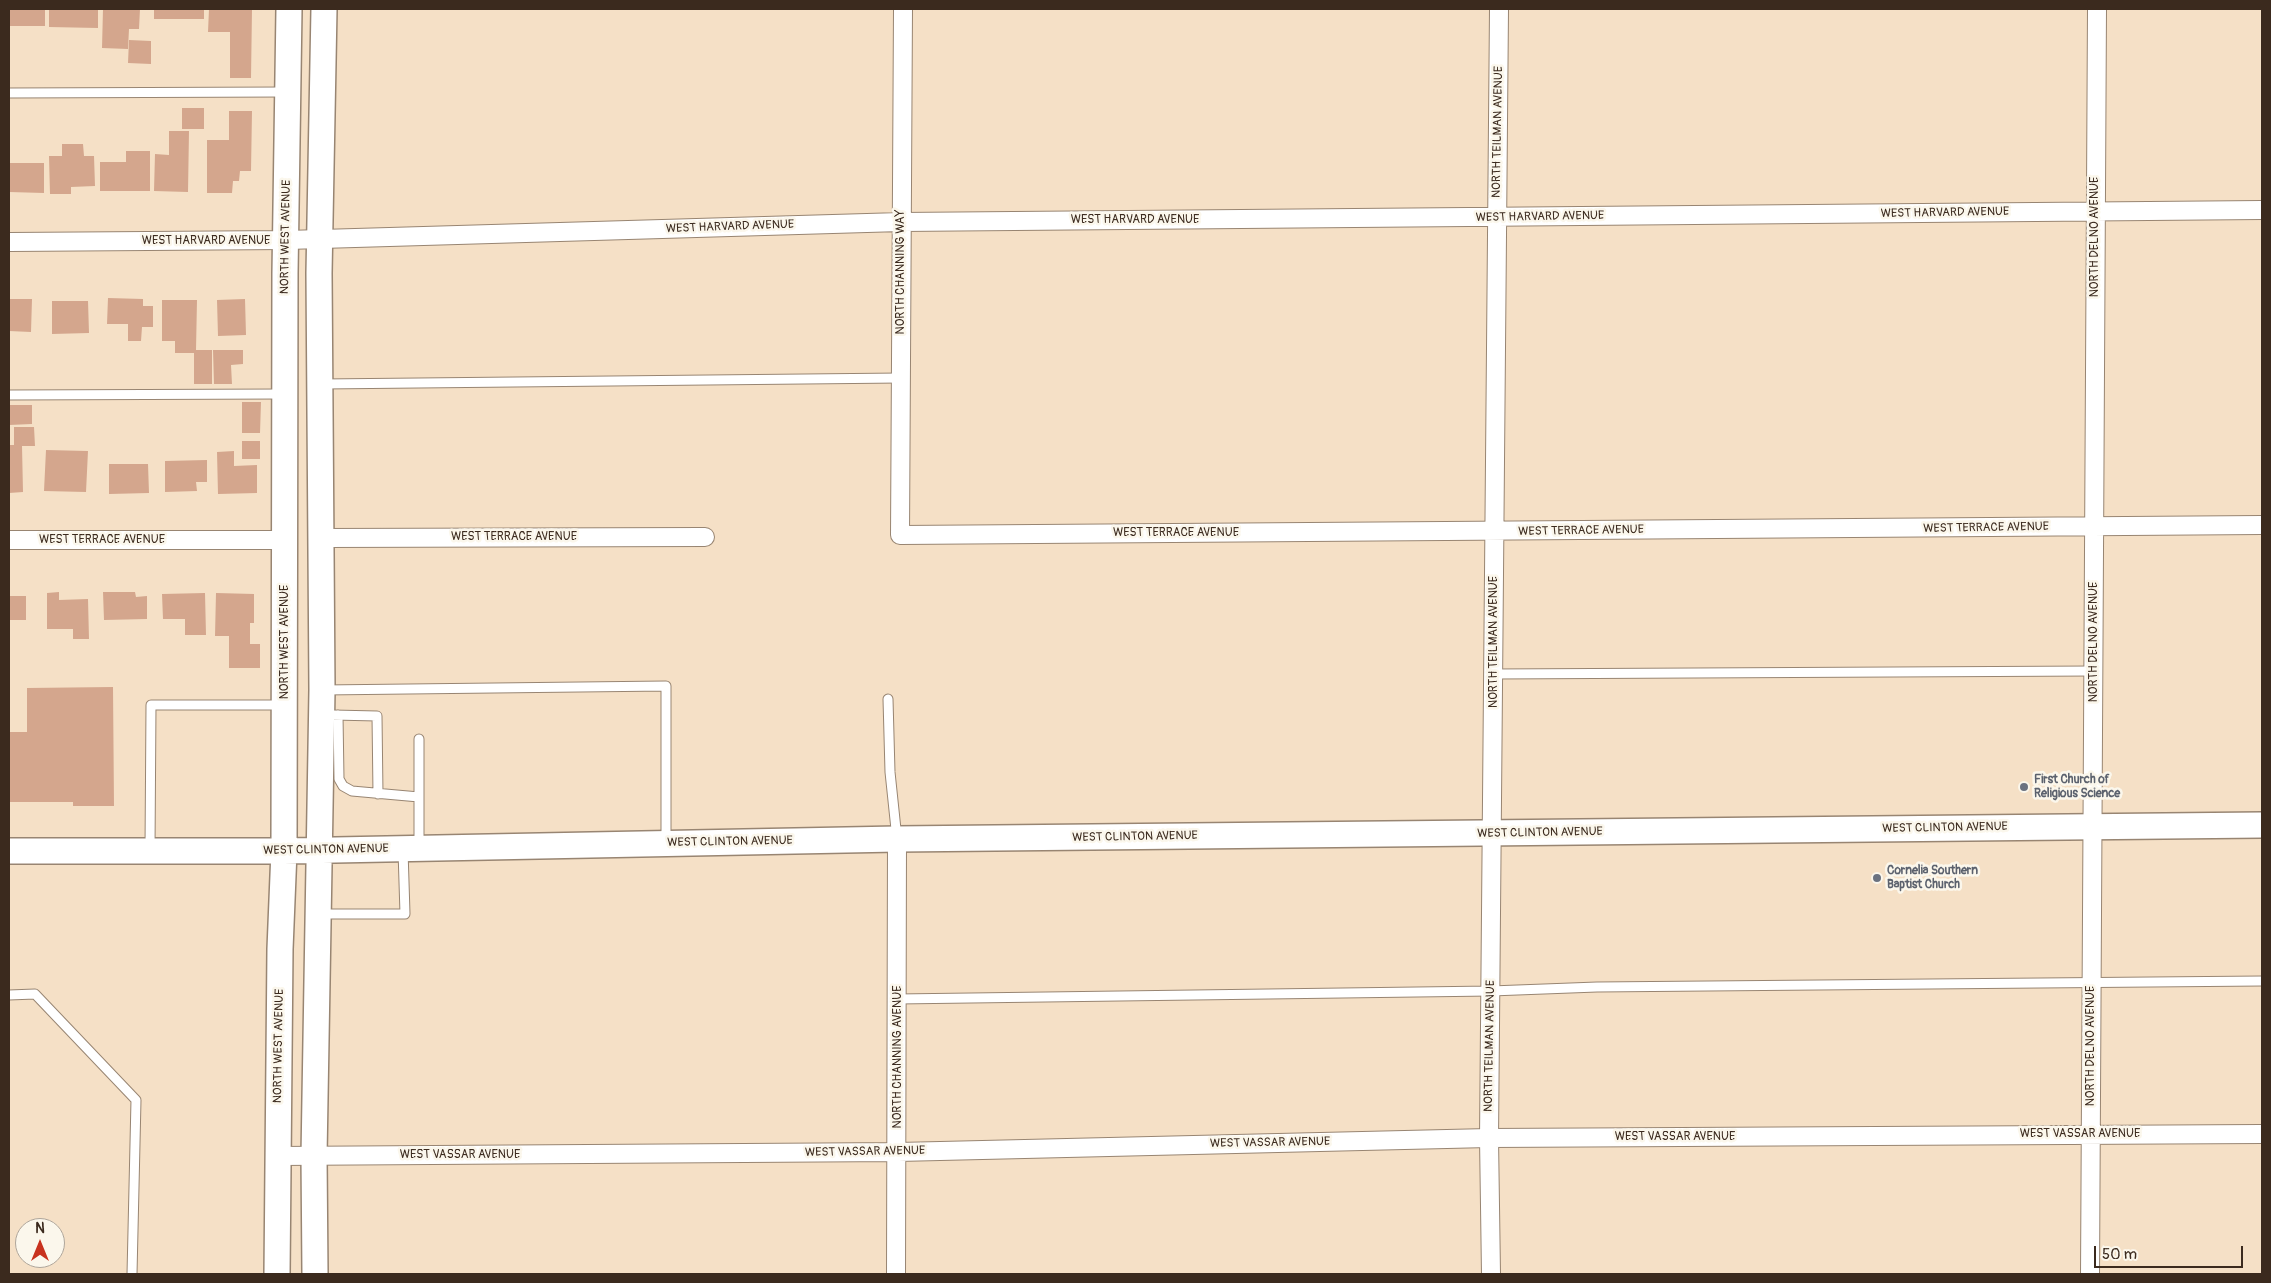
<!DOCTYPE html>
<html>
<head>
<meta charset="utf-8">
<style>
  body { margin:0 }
  #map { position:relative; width:2271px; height:1283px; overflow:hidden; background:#f5e0c6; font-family:Pangolin,sans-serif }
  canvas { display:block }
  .frame { position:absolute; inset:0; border:10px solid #3b2a1e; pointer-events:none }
  .north { position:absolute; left:15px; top:1218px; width:50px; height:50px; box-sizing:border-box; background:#fbf7ec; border:1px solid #aea59a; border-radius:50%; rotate:0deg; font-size:14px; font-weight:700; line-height:20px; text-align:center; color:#3b2a1e }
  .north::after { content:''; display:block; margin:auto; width:18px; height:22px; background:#c8321e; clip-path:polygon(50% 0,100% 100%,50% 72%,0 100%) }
  .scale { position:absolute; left:2094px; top:1246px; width:149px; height:22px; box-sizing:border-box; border:2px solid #3b2a1e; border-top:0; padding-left:6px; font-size:15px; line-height:18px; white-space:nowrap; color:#3b2a1e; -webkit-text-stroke:4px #fbf7ec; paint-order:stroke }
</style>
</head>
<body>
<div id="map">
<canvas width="2271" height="1283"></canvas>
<div class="frame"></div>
<div class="north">N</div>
<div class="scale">50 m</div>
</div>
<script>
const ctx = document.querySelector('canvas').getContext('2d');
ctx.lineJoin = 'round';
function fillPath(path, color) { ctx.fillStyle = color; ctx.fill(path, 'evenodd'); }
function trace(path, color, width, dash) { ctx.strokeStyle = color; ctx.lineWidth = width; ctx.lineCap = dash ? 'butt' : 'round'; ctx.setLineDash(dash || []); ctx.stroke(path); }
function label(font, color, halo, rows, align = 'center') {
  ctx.font = font + ' Pangolin,sans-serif'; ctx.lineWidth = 5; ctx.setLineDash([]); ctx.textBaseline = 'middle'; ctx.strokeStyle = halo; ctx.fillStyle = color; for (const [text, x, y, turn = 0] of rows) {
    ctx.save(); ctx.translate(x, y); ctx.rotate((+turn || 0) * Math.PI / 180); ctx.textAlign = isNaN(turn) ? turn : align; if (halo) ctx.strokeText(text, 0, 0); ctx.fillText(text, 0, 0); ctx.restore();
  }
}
const building = new Path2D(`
  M9 9H45V26H9Z
  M49 9H98V28L49 27Z
  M103 9H140L139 29H129L128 49 102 48Z
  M154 9H204V19H154Z
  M209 9H252L251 78H230V32H208Z
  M129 40 151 41V64L128 63Z
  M182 108H204V129H182Z
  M229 111H252L251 171H240L239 181H233L232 193H207V140H229Z
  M169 131H189L188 192 154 191 155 154 169 155Z
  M62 144H83L84 156H94L95 186 71 187V194H50L49 156H62Z
  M126 151H150V191H100V162H126Z
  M9 163H44V193L9 192Z
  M108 298 143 299V306H153V327H142L141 341H128V324H107Z
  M9 299H32L31 332 9 331Z
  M245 299 246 335 218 336 217 300Z
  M162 300H197L196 350H212V384H194V353H175V341H162Z
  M52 301H88L89 333 52 334Z
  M213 350H243V364L231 365 232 384H214Z
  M242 402H261L260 433H242Z
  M9 405H32V424L9 425Z
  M14 427H34L35 446H22L23 492 9 493V445H14Z
  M242 441H260V459H242Z
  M46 450 88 451 86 492 44 491Z
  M234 451V466L257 465V493L218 494 217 452Z
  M207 460V482H196L197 491 165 492V461Z
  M109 464H148L149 493 109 494Z
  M59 592V600L88 599 89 639H73V629H47V593Z
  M103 592H135L136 597 147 596V619L104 620Z
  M205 593 206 635H185V619H163L162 594Z
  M216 593 254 594V623H250V644H260V668H229V636H215Z
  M9 596H26V620H9Z
  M113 687 114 806H73V802H9V732H27V688Z`);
const lane = new Path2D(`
  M9 93 286 92
  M322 384 901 378
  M9 395 283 394
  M1494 674 2094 671
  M323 690 666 686V843
  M888 699 890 772 897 839
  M333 715 377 716 378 794
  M338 715 339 779 343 786 352 791 419 797
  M419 739V846
  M150 849 151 705H282
  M319 914H405L403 850
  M9 995 35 994 136 1100 132 1274
  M897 999 1491 991 1597 987 2262 981`);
const street = new Path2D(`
  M903 9 900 535 2262 525
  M9 242 287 240 901 222 2262 210
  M323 538 705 537
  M9 540H285
  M278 1156 898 1152 1489 1138 2262 1134
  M896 1274 897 839
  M1491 1274 1489 1138 1499 9
  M2090 1274 2097 9`);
const secondary = new Path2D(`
  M9 851H284L897 839 2262 825
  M277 1274 280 949 284 851 285 273 289 9
  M315 1274 314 1156 322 690 319 273 324 9`);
const markers = [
  [2024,787,5,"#6b7280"],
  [1877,878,5,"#6b7280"]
];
const streetNames = [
  ["NORTH TEILMAN AVENUE",1498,132,-89],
  ["WEST HARVARD AVENUE",1945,213,-1],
  ["WEST HARVARD AVENUE",1540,217,-1],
  ["WEST HARVARD AVENUE",1135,220],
  ["WEST HARVARD AVENUE",730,227,-2],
  ["NORTH WEST AVENUE",286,237,-89],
  ["NORTH DELNO AVENUE",2095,237,-90],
  ["WEST HARVARD AVENUE",206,241],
  ["NORTH CHANNING WAY",901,272,-90],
  ["WEST TERRACE AVENUE",1986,528,-1],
  ["WEST TERRACE AVENUE",1581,531,-1],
  ["WEST TERRACE AVENUE",1176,533],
  ["WEST TERRACE AVENUE",514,537],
  ["WEST TERRACE AVENUE",102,540],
  ["NORTH WEST AVENUE",285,642,-90],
  ["NORTH TEILMAN AVENUE",1494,642,-90],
  ["NORTH DELNO AVENUE",2094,642,-90],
  ["WEST CLINTON AVENUE",1945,828,-1],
  ["WEST CLINTON AVENUE",1540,833,-1],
  ["WEST CLINTON AVENUE",1135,837,-1],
  ["WEST CLINTON AVENUE",730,842,-1],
  ["WEST CLINTON AVENUE",326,850,-1],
  ["NORTH WEST AVENUE",279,1046,-89],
  ["NORTH TEILMAN AVENUE",1490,1046,-89],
  ["NORTH DELNO AVENUE",2091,1046,-90],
  ["NORTH CHANNING AVENUE",898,1057,-90],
  ["WEST VASSAR AVENUE",2080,1134],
  ["WEST VASSAR AVENUE",1675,1137],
  ["WEST VASSAR AVENUE",1270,1143,-1],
  ["WEST VASSAR AVENUE",865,1152,-1],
  ["WEST VASSAR AVENUE",460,1155]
];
const worshipNames = [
  ["First Church of",2034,780],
  ["Religious Science",2034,794],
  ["Cornelia Southern",1887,871],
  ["Baptist Church",1887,885]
];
fillPath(building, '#d4a68d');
trace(lane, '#988572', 11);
trace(street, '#988572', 20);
trace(secondary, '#988572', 28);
trace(lane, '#fff', 9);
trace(street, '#fff', 18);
trace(secondary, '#fff', 25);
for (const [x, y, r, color] of markers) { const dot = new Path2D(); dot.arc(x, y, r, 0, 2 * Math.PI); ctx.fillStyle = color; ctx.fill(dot); trace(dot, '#fbf7ec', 2); }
label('12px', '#3b2a1e', '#fbf7ec', streetNames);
label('bold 12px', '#5b616d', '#fbf7ec', worshipNames, 'left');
</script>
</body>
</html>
